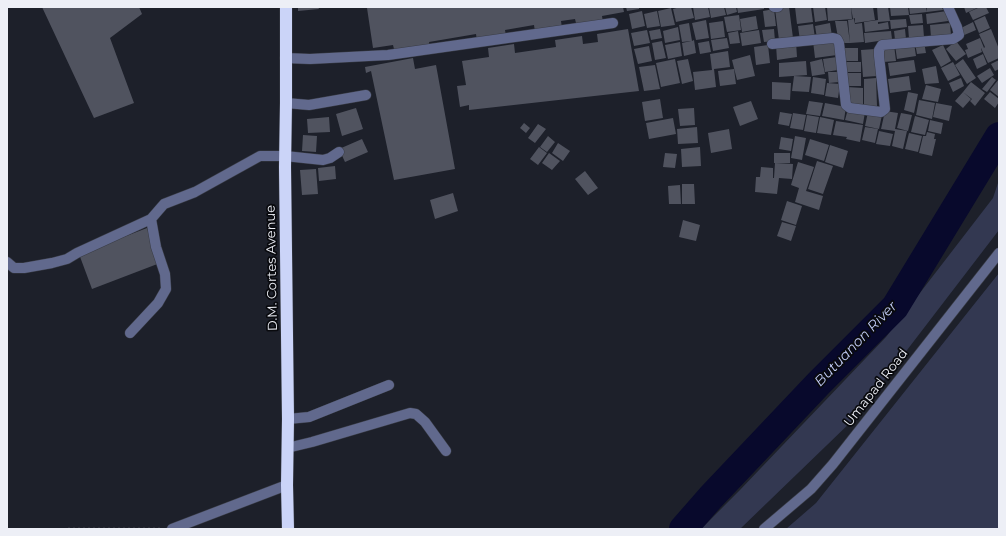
<!DOCTYPE html>
<html>
<head>
<meta charset="utf-8">
<style>
  body { margin:0 }
  #map { position:relative; width:1006px; height:536px; overflow:hidden; background:#1d202a; font-family:Montserrat,sans-serif }
  canvas { display:block }
  .frame { position:absolute; inset:0; border:8px solid #edeff6; pointer-events:none }
</style>
</head>
<body>
<div id="map">
<canvas width="1006" height="536"></canvas>
<div class="frame"></div>
</div>
<script>
const ctx = document.querySelector('canvas').getContext('2d');
ctx.lineJoin = 'round';
function fillPath(path, color) { ctx.fillStyle = color; ctx.fill(path, 'evenodd'); }
function trace(path, color, width, dash) { ctx.strokeStyle = color; ctx.lineWidth = width; ctx.lineCap = dash ? 'butt' : 'round'; ctx.setLineDash(dash || []); ctx.stroke(path); }
function label(font, color, halo, rows, align = 'center') {
  ctx.font = font + ' Montserrat,sans-serif'; ctx.lineWidth = 3.5; ctx.setLineDash([]); ctx.textBaseline = 'middle'; ctx.strokeStyle = halo; ctx.fillStyle = color; for (const [text, x, y, turn = 0] of rows) {
    ctx.save(); ctx.translate(x, y); ctx.rotate((+turn || 0) * Math.PI / 180); ctx.textAlign = isNaN(turn) ? turn : align; if (halo) ctx.strokeText(text, 0, 0); ctx.fillText(text, 0, 0); ctx.restore();
  }
}
const green = new Path2D(`
  M999 180V230L855 418 740 529H701L739 491 886 337 993 198Z
  M999 273V529H786L816 503Z`);
const river = new Path2D(`
  M683 529 711 497 819 383 895 307 999 136`);
const building = new Path2D(`
  M42 7H139L142 14 110 38 134 103 94 118Z
  M298 7H318L319 9 298 11Z
  M374 7H623L624 12 602 16 603 22 577 27 575 19 561 21 562 28 535 32 534 25 505 30 506 36 477 41 476 34 429 42 430 47 395 53 393 45 373 48 367 8Z
  M626 7H639V9L627 11Z
  M680 7H691L694 18 676 22 673 9Z
  M693 7H708L710 17 695 20Z
  M709 7H724L726 15 711 18Z
  M725 7H736L737 12 727 15Z
  M737 7H764V9L738 13Z
  M789 7 793 38 779 40 775 9Z
  M795 7H811L813 22 797 24Z
  M813 7H825L827 20 815 22Z
  M827 7H851L852 19 828 21Z
  M851 7H873L875 20 855 23V18L853 19Z
  M877 7H888L890 21 878 22V24L888 22 889 29 865 32 864 22 878 20Z
  M890 7H908L909 15 891 16Z
  M909 7H926L927 12 910 14Z
  M927 7H942L943 10 927 12Z
  M964 7H979L966 13Z
  M980 7H986L989 13 973 20 969 12Z
  M671 8 675 25 661 27 658 11Z
  M774 9 776 26 765 27 763 11Z
  M642 11 645 26 632 29 629 14Z
  M657 11 660 26 647 28 644 14Z
  M947 11 948 21 927 24 926 14Z
  M922 14 923 23 911 24 909 15Z
  M739 15 741 30 727 32 724 17Z
  M756 16 758 29 742 32 740 19Z
  M985 16 990 28 979 33 974 21Z
  M854 19 855 24 862 23 864 42 850 43 848 20Z
  M906 19 907 27 891 29 890 20Z
  M706 20 709 38 696 40 692 23Z
  M723 21 725 37 711 39 709 23Z
  M835 21H847L850 43H839Z
  M973 22 976 30 962 36 959 29Z
  M689 23 692 41 694 40 696 53 684 56 682 43 691 41 682 42 679 25Z
  M830 23 832 36 817 38 815 26Z
  M950 23 951 35 931 37 930 25Z
  M813 24 815 38 800 41 798 26Z
  M923 25 924 37 909 39 908 26Z
  M678 27 680 40 665 43 663 31Z
  M628 29 639 91 469 110V105L460 107 457 86 466 85 462 61 489 57 488 48 514 44 515 53 556 47 555 40 582 36 583 44 598 42 597 34Z
  M660 29 662 38 651 40 649 31Z
  M774 29 775 41 764 42 762 30Z
  M905 29 906 39 895 40 894 31Z
  M991 29 999 49V58L988 63 981 48V49L982 52 968 58 965 50 968 49 966 44 980 38 984 48 985 47 979 34Z
  M647 30 650 43 634 46 631 33Z
  M759 30 761 43 742 46 740 33Z
  M738 31 740 43 730 44 728 33Z
  M891 31 892 39 865 43 864 33Z
  M727 38 729 48 713 51 711 40Z
  M835 38 837 55 815 58 813 41Z
  M662 41 666 58 655 60 652 43Z
  M709 41 711 52 700 54 698 43Z
  M956 41 966 54 956 61 946 49Z
  M680 42 682 56 668 59 665 45Z
  M796 42 797 57 777 60 776 45Z
  M924 42 926 53 917 54 915 43Z
  M914 43 916 56 897 59 895 45Z
  M768 45 770 63 756 65 754 47Z
  M894 45 896 61 884 62 882 46Z
  M943 45 951 61 941 67 932 50Z
  M649 46 652 61 638 64 634 49Z
  M843 48H858V61H843Z
  M875 49 877 76 863 77 861 50Z
  M728 51 730 67 714 69 716 87 695 90 693 72 712 70 710 54Z
  M983 54 987 64 977 69 973 59Z
  M750 55 755 76 737 80 732 60Z
  M837 57 838 70 825 72 823 59Z
  M413 58 415 69 436 65 455 169 394 180 371 71 366 73 365 67Z
  M675 59 680 83 661 87 656 63Z
  M688 59 693 81 682 84 677 61Z
  M822 59 825 74 812 76 810 62Z
  M963 59 976 78 967 84 955 65Z
  M914 60 916 72 890 76 888 63Z
  M999 60V69L995 71 991 64Z
  M806 61 807 75 779 77V63Z
  M843 62H861V72H843Z
  M953 62 960 75 948 81 941 68Z
  M655 65 660 89 644 91 639 67Z
  M936 66 939 83 925 84 922 69Z
  M990 68 994 75 982 83 977 76Z
  M734 69 736 84 720 86 718 71Z
  M828 72H839V82L829 83Z
  M846 73H861V86H847Z
  M794 76 811 77 809 92 792 91Z
  M909 76 911 90 890 93 888 79Z
  M813 77 826 79 824 95 811 93Z
  M992 77 996 80 987 92 982 89Z
  M876 78 877 106H864V79Z
  M961 78 964 86 953 92 949 83Z
  M999 79V97L990 90Z
  M772 82 791 83 790 100 772 99Z
  M971 82 985 93 975 106 970 101 972 99 963 92Z
  M827 83 840 84 838 98 825 96Z
  M926 85 941 89 938 102 922 99Z
  M847 87 863 88V104H846Z
  M908 92 918 94 914 113 904 110Z
  M963 92 971 99 963 108 955 101Z
  M990 92 999 99V102L995 108 984 99Z
  M660 99 663 118 645 121 642 102Z
  M919 100 935 103 932 119 916 115Z
  M751 101 758 119 740 126 733 107Z
  M809 101 823 103 820 116 806 114Z
  M825 103 846 107 844 120 822 116Z
  M936 103 952 106 949 121 933 117Z
  M356 108 363 129 342 136 336 114Z
  M694 108 695 125 680 126 678 109Z
  M848 109 865 112 863 124 845 120Z
  M885 111 898 113 895 129 907 131 903 149 892 146 895 131 881 129Z
  M780 112 792 114 789 126 778 124Z
  M868 112 882 115 879 129 865 126Z
  M793 113 806 115 803 130 790 128Z
  M901 113 912 115 908 131 897 128Z
  M807 115 819 117 816 133 804 131Z
  M915 116 929 120 925 135 911 132Z
  M329 117 330 132 308 133 307 119Z
  M820 117 834 120 831 135 817 133Z
  M673 118 676 134 649 139 646 123Z
  M930 120 943 123 941 134 928 131Z
  M836 121 863 125 860 142 846 139 847 137 833 135Z
  M524 123 530 128 526 133 520 128Z
  M538 124 546 129 535 143 528 138Z
  M697 127 698 143 678 144 677 129Z
  M865 127 878 129 875 143 862 140Z
  M729 129 732 149 711 153 708 133Z
  M879 131 893 134 890 146 876 144Z
  M927 132 935 134 934 139H936L932 156 919 153 923 136H926Z
  M909 133 922 136 918 152 905 149Z
  M303 135 317 136 316 152 302 151Z
  M548 136 555 142 547 152 540 147Z
  M795 136 806 138 802 160 791 158Z
  M781 137 793 139 791 151 779 149Z
  M362 139 368 152 345 162 339 149Z
  M810 139 829 145 824 161 805 155Z
  M558 143 570 151 563 161 552 153Z
  M830 145 848 151 843 168 825 162Z
  M539 147 547 153 538 165 530 159Z
  M700 147 701 166 682 167 681 149Z
  M549 153 560 161 552 170 542 163Z
  M665 153 677 154 675 168 663 167Z
  M774 153H790V163H774Z
  M817 161 833 166 823 194 808 189Z
  M798 162 814 167 806 191 823 196 819 210 795 202 799 188 791 185Z
  M775 163 793 164 792 179 779 178 777 194 755 192 756 177H760L761 167 773 168V178H774Z
  M335 166 336 179 319 181 318 168Z
  M316 169 318 194 302 195 300 170Z
  M585 171 598 188 588 195 575 179Z
  M682 184H694L695 204H682Z
  M680 185 681 204H669L668 186Z
  M453 193 458 211 435 219 430 200Z
  M787 201 802 206 796 225 781 220Z
  M683 220 700 225 696 241 679 237Z
  M782 222 796 226 791 241 777 236Z
  M147 228 160 263 92 289 79 254Z`);
const path = new Path2D(`
  M68 529H161`);
const minor = new Path2D(`
  M774 7H778
  M772 44 833 38 837 39 839 43 846 105 850 108 881 112 885 109 879 56V50L882 45 953 39 959 35 957 27 948 7
  M285 58 310 59 388 55 613 23
  M286 103 309 105 366 95
  M7 262 14 268H24L52 263 67 259 77 253 151 219 164 204 195 192 260 156H285L323 160 330 158 339 152
  M130 333 158 303 166 289 165 274 156 247 151 219
  M288 419 309 417 389 385
  M287 448 312 442 410 413 416 414 425 422 446 451
  M172 529 287 485
  M764 529 811 489 833 464 999 253`);
const highway = new Path2D(`
  M286 7V103L285 167 288 419 287 485 288 529`);
const streetNames = [
  ["D.M. Cortes Avenue",272,268,-91],
  ["Umapad Road",876,388,-52]
];
const waterNames = [
  ["Butuanon River",856,344,-46]
];
fillPath(green, '#333851');
trace(river, '#08092c', 28);
fillPath(building, '#50535f');
trace(minor, '#3a3d47', 11);
trace(highway, '#3a3d47', 13);
trace(path, '#5f616b', 2.5, [2, 3]);
trace(minor, '#61698d', 10);
trace(highway, '#cbd4f8', 12);
label('13px', '#edeff6', '#090a0e', streetNames);
label('italic 14px', '#bfc9f3', '#090a0e', waterNames);
</script>
</body>
</html>
